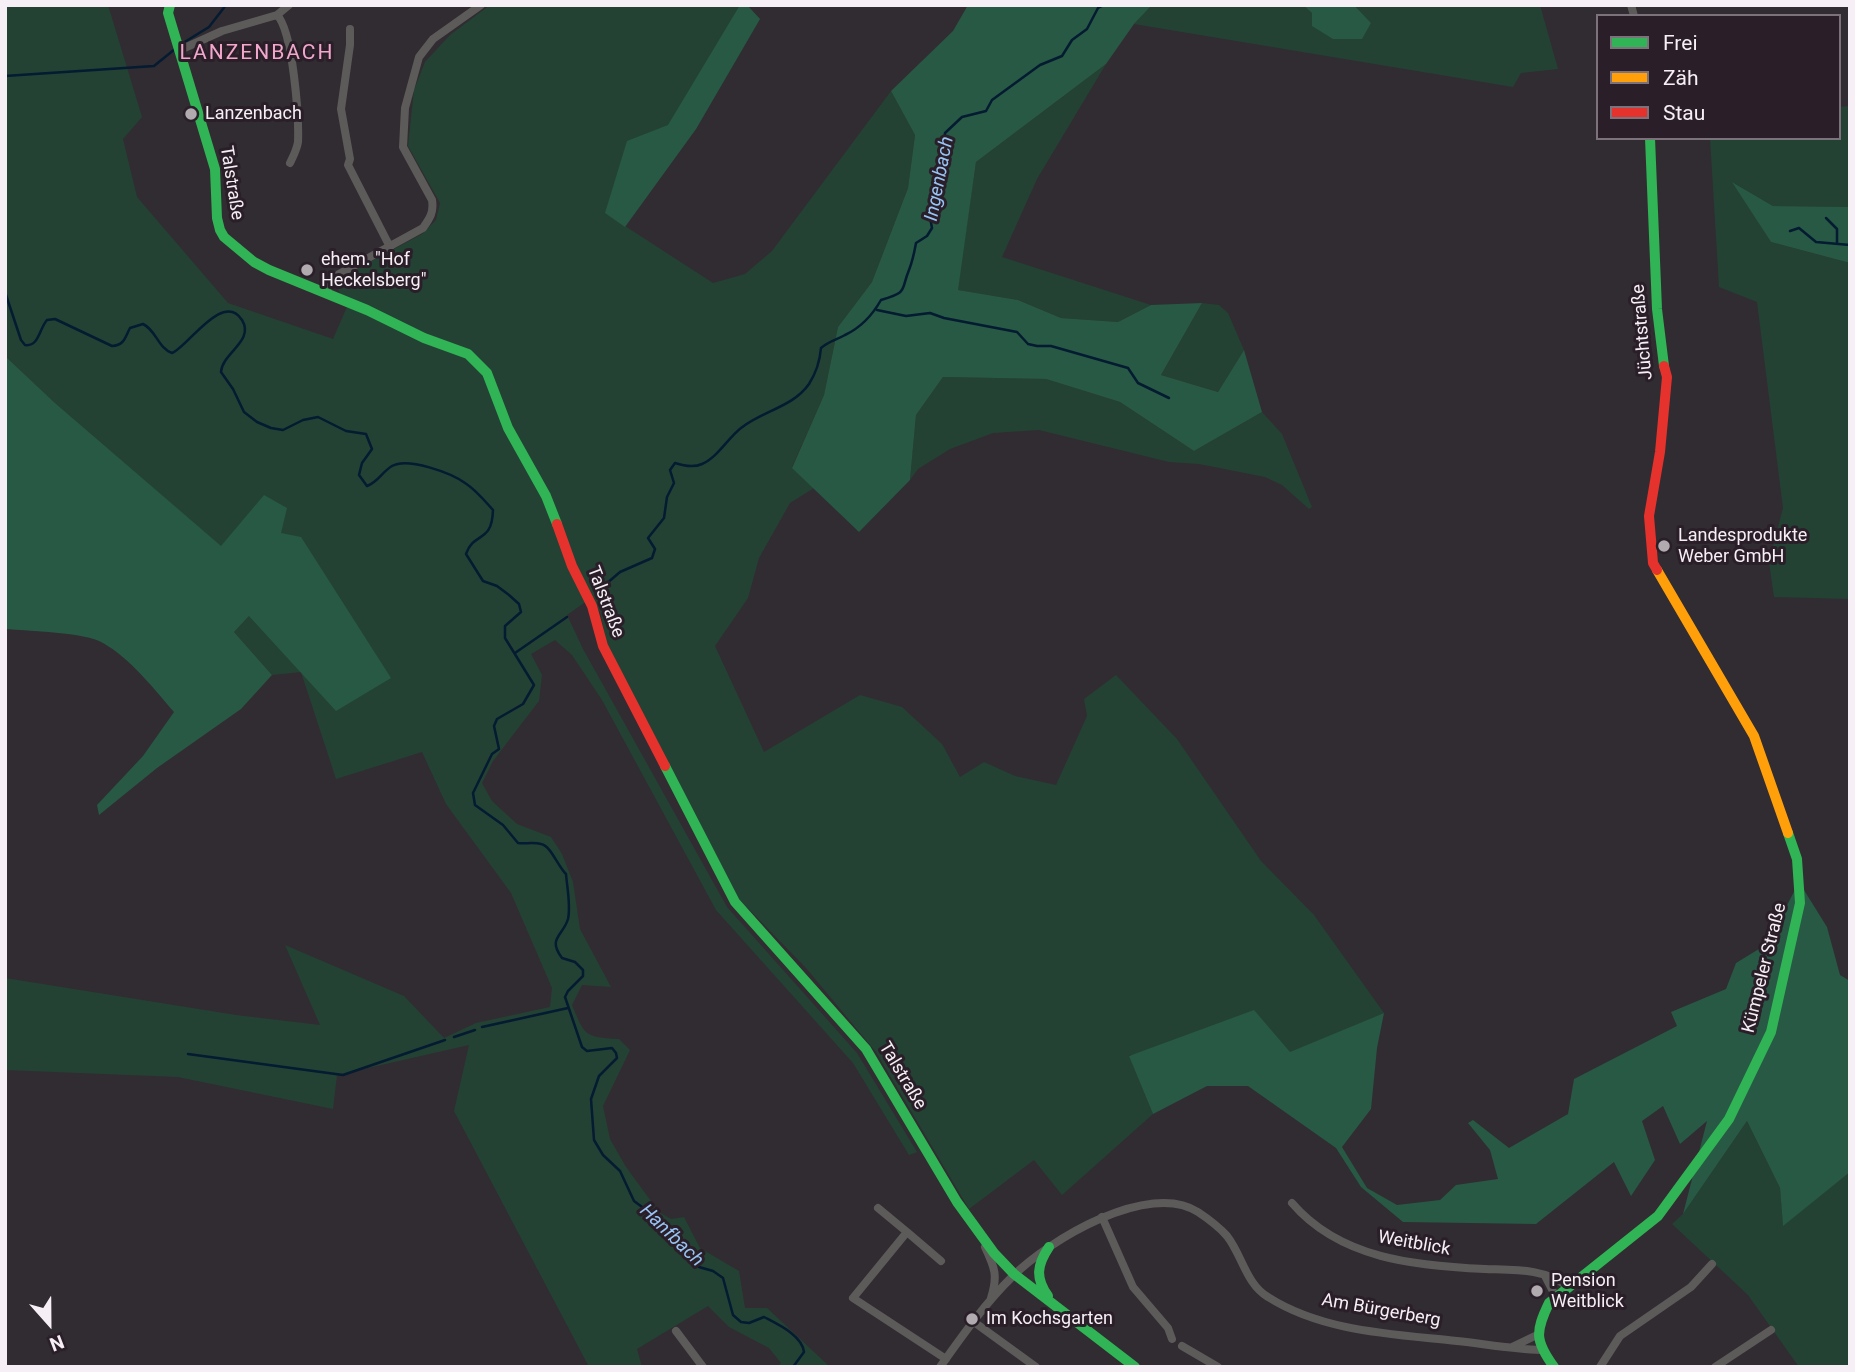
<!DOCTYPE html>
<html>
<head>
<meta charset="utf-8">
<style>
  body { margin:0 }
  #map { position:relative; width:1855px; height:1372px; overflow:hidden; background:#312c31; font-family:Roboto,sans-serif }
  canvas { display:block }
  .frame { position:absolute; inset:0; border:7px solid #f6eff5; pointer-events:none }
  .legend { position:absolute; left:1596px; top:14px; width:245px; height:126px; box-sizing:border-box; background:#2a1f29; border:2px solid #7c727b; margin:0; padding:9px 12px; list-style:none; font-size:21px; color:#f6eff5 }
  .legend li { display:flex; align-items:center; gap:14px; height:35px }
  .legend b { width:35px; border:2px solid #7c727b }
  .north { position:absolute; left:14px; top:1288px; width:70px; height:70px; -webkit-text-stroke:5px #2a1f29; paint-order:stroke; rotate:159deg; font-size:19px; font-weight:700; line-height:28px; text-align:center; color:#f6eff5 }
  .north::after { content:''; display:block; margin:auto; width:24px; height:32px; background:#f6eff5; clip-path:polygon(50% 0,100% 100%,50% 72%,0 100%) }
</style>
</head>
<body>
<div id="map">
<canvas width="1855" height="1372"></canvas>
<div class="frame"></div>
<ul class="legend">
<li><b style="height:9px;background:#30b455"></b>Frei</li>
<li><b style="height:9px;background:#ff9f0a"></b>Zäh</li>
<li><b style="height:9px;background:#e5322d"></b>Stau</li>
</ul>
<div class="north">N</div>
</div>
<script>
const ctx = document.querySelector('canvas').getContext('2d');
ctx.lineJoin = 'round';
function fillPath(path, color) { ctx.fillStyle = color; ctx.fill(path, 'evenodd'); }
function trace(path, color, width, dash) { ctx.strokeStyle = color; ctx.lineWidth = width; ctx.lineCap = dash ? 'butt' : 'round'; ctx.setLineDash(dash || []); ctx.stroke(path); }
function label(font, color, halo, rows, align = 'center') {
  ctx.font = font + ' Roboto,sans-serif'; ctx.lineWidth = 6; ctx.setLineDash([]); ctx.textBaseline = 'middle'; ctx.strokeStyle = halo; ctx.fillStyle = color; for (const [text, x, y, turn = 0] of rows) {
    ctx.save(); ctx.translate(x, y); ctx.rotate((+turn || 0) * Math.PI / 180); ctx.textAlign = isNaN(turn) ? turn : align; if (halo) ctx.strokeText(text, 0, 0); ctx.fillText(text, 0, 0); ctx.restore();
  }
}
const green = new Path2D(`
  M5 5H108L142 117 123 139 137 197 228 303 333 339 347 307 336 285 340 278 422 234 436 220 440 203 408 146 414 90 425 62 450 35 490 5H747L760 19 696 129 625 226 713 283 745 274 772 251 891 91 915 135 908 188 872 282 838 327 824 395 792 467 814 488 790 503 759 558 748 598 715 646 764 752 860 695 902 707 942 744 960 777 984 762 1015 776 1056 785 1087 716 1084 699 1116 675 1177 739 1261 861 1314 915 1384 1013 1290 1053 1129 1055 1153 1114 1062 1195 1034 1160 969 1209 876 1052 806 968 739 899 608 650 600 612 591 598 567 615 583 649 727 907 857 1053 917 1152 909 1155 853 1063 716 910 602 700 572 655 555 640 531 654 542 675 539 701 493 761 482 783 492 801 517 824 551 837 562 854 573 882 580 929 611 987 582 985 572 1005C585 1036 584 1037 619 1039L630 1050 603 1106 610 1139 626 1167 659 1212 671 1219 684 1217 700 1248 739 1271 745 1308H767L830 1367H777L781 1363 769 1348 729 1327 708 1306 637 1349 642 1367H589L454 1111 469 1045 337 1075 333 1109 178 1077 5 1070V978L236 1015 320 1025 285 945 404 996 444 1038 476 1023 550 1007 552 988 511 893 446 804 422 752 336 779 301 672 272 675 234 632 249 616 281 533 264 496 221 547 55 403 5 356Z
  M1152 5H1303L1312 13 1371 23 1354 5H1540L1558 69 1521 73 1513 87 1134 24Z
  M1106 64 1037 179 1002 257 1151 305 1118 322 1061 318 1018 300 957 290 976 162Z
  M1850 106V207L1773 206 1734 183 1771 242 1850 263V599L1774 597 1769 562 1783 508 1757 302 1719 287 1710 138H1839V107Z
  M1202 303 1219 305 1228 313 1244 350 1218 392 1161 375Z
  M943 377 1046 379 1120 402 1194 451 1262 412 1282 434 1312 507 1309 509 1282 485 1265 477 1199 464 1169 462 1039 430 993 433 950 449 918 469 910 480 916 415Z
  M1747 1121 1780 1188 1783 1225 1850 1172V1367H1799L1748 1295 1672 1224 1683 1214Z`);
const forest = new Path2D(`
  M740 5H747L760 19 696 129 625 227 605 213 627 141 668 125Z
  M968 5H1152L1134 24 1106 64 976 162 958 290 1018 300 1061 318 1118 322 1151 305 1202 303 1161 375 1218 392 1244 350 1262 412 1194 451 1120 402 1046 379 943 377 916 415 910 480 859 532 792 468 824 395 838 327 872 282 908 188 915 135 891 91 953 31Z
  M1303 5H1354L1371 23 1362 39H1333L1312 26V13Z
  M1732 182 1773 206 1850 207V263L1771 242Z
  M5 356 55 403 221 546 264 495 287 508 281 533 301 537 391 678 336 711 249 616 234 632 272 675 241 709 157 768 99 815 97 805 143 756 174 712C153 688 131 659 103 643 85 632 28 631 5 629Z
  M1799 882 1827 927 1840 975 1850 981V1172L1783 1226 1780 1188 1747 1121 1683 1214 1707 1121 1680 1144 1663 1106 1642 1121 1655 1160 1631 1196 1614 1162 1536 1224 1403 1222 1361 1187 1336 1148 1248 1086H1207L1153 1114 1129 1056 1254 1010 1290 1052 1384 1013 1377 1048 1371 1109 1342 1147 1367 1188 1397 1205 1440 1200 1456 1185 1498 1179 1490 1150 1468 1123 1473 1120 1509 1148 1568 1114 1574 1079 1677 1026 1671 1012 1726 989 1736 963 1767 944Z`);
const stream = new Path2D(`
  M183 43 209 27 226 5
  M5 76 154 66 175 49
  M1826 218 1837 229V244
  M1790 231 1799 228 1816 242 1850 245
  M5 292 21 340 25 345C39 347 39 329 47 320L55 319 112 346C125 345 125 337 130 328L143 324C156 330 158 348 172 353 187 348 223 290 242 320 255 341 222 353 221 372L233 389 244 412 257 422 271 428 283 430 303 420 318 417 346 431 366 434 372 449 362 463 359 475 367 486C378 482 383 471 392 466 408 457 451 473 465 483 476 490 484 500 493 510 492 544 474 531 466 554L483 581 497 586 509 595 519 604 521 612 505 626V638L534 685 523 704 497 719 494 726 499 749 492 754 473 793 475 805 503 825 518 843C525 844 534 842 541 844 551 846 557 865 566 874 567 887 571 906 568 919 563 936 547 938 562 958L575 962 583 970V976L568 991 565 997 582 1047 587 1051 612 1048 616 1053 617 1058 599 1076 591 1099 594 1140 603 1155 620 1171 634 1201 657 1218 699 1267 713 1271 723 1278 733 1315 741 1322 749 1323 764 1317C777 1324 802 1335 804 1352L793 1367
  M877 310 906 316 930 313 944 318 1017 332 1028 344 1037 346H1051L1128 368 1138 383 1169 398
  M599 590 620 572 652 558 655 549 648 538 664 518 667 497 674 483 670 470 675 463C684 466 693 468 702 464 717 458 728 438 741 428 762 411 793 407 809 384 816 373 820 360 821 348 829 341 836 340 845 335 860 328 873 314 881 300 909 291 900 292 909 270 913 260 914 254 916 243L927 236 932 228 930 217 940 199 945 133 962 117 986 111 992 100 1040 65 1062 56 1072 40 1087 29 1098 8 1104 5
  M515 653 567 617
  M482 1027 568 1008
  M454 1037 475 1030
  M188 1054 343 1075 445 1040`);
const street = new Path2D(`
  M1631 5 1634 16
  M277 15C293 31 299 117 298 142 297 149 293 157 290 163
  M350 29V45L341 109 350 159 348 165 390 247
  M180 50 222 31 277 15 289 5
  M326 292 330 283 339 274 423 228C430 218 434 212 432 200L403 147 405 108 419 57 433 39 481 5
  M1292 1203C1340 1259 1416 1266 1485 1269 1513 1270 1545 1268 1568 1287
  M878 1208 907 1232 853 1298 946 1359
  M1102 1217 1133 1287 1168 1328 1172 1339
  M907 1232 941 1261
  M985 1247C995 1268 998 1276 991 1298
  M1545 1276 1556 1297
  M974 1322 1036 1367
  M676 1331 703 1367
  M1182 1346 1218 1367
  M1512 1347 1537 1335
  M940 1367C962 1336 986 1302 1013 1276 1049 1240 1149 1180 1198 1212 1207 1218 1220 1228 1227 1236 1242 1255 1246 1284 1268 1297 1323 1332 1393 1334 1457 1341 1485 1344 1513 1349 1541 1350
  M1600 1367 1620 1336 1691 1287 1712 1264
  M1715 1367 1771 1330`);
const fast = new Path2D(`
  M170 5 168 13 215 169 217 218 220 230 224 237 254 262 269 270 367 310 424 338 468 354 487 373 508 428 546 496 557 524
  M1650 138 1657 309 1664 366
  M665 766 735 902 866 1049 957 1202 994 1253 1014 1274 1135 1367
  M1048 1296C1035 1278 1037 1265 1049 1247
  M1554 1367C1535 1341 1535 1332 1549 1303L1658 1216 1729 1119 1771 1032 1800 903 1797 859 1788 833`);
const slow = new Path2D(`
  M1657 570 1754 736 1788 833`);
const jam = new Path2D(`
  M557 524 572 566 592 606 603 646 665 766
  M1657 570 1653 563 1649 516 1660 452 1667 377 1664 366`);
const markers = [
  [191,114,7,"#b1abb0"],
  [307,270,7,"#b1abb0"],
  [1664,546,7,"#b1abb0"],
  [1537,1291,7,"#b1abb0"],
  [972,1319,7,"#b1abb0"]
];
const poiNames = [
  ["Lanzenbach",205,114],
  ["ehem. \"Hof",321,260],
  ["Heckelsberg\"",321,281],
  ["Landesprodukte",1678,536],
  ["Weber GmbH",1678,557],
  ["Pension",1551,1281],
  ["Weitblick",1551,1302],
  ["Im Kochsgarten",986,1319]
];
const streetNames = [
  ["Talstraße",231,183,81],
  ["Jüchtstraße",1643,332,-95],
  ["Talstraße",605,602,69],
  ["Kümpeler Straße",1765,968,-76],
  ["Talstraße",902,1076,59],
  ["Weitblick",1414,1244,10],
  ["Am Bürgerberg",1381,1311,10]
];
const waterNames = [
  ["Ingenbach",940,179,-79],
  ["Hanfbach",671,1236,44]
];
const quarterNames = [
  ["LANZENBACH",257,54]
];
fillPath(green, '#234234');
fillPath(forest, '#275944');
trace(stream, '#041b31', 2.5);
trace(street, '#5d5b5a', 8);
trace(fast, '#30b455', 10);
trace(slow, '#ff9f0a', 10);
trace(jam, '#e5322d', 10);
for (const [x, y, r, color] of markers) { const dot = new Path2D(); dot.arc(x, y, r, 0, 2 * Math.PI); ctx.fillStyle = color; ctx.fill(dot); trace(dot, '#2a1f29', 2.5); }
label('18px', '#f6eff5', '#2a1f29', poiNames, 'left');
label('18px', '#f6eff5', '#2a1f29', streetNames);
label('italic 19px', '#97c4f4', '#2a1f29', waterNames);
ctx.letterSpacing = '2px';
label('21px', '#f2a7cd', '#2a1f29', quarterNames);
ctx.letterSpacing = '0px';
</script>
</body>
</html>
